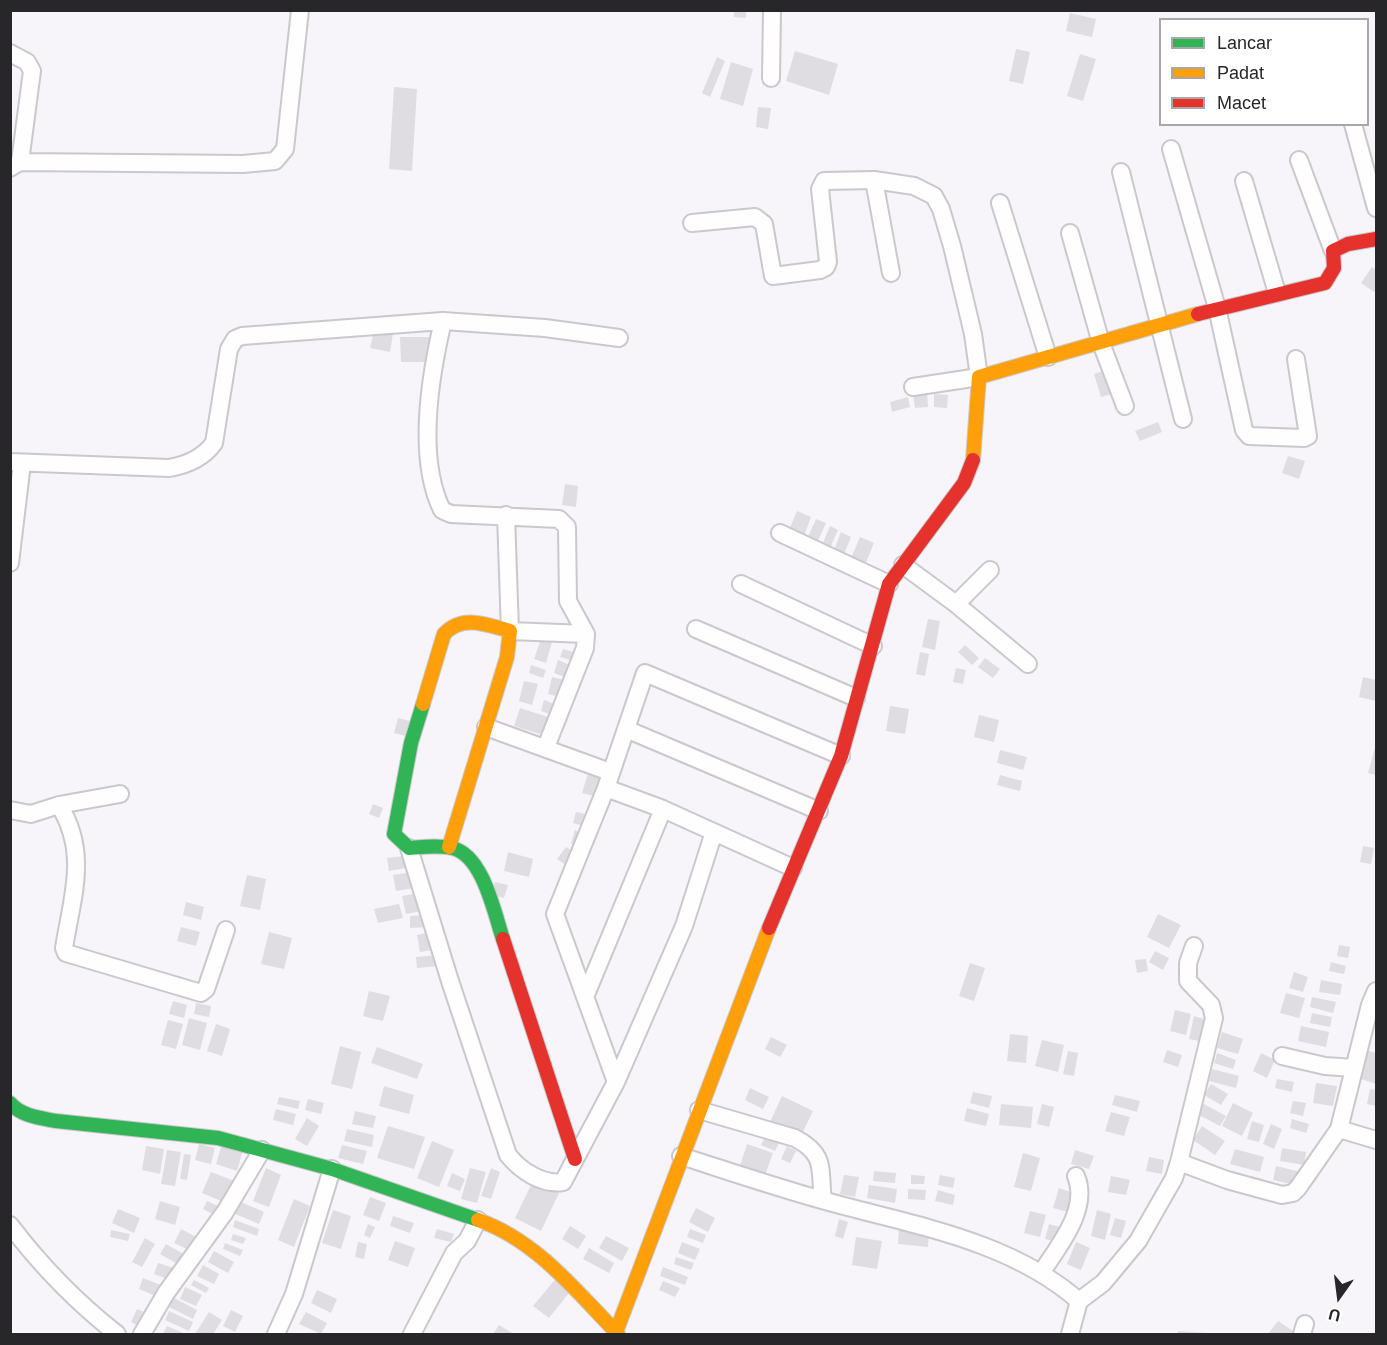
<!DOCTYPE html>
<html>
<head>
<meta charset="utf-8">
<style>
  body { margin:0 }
  #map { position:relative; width:1387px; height:1345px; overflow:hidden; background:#f7f5fa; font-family:Helvetica,sans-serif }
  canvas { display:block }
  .frame { position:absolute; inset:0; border:12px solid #272629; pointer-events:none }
  .legend { position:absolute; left:1159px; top:18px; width:210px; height:108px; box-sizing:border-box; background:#fff; border:2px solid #a9a8a9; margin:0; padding:8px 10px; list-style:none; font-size:18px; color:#272629 }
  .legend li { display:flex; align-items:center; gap:12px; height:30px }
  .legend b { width:30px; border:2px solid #a9a8a9 }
  .north { position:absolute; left:1309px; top:1267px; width:60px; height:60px; -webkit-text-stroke:4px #fff; paint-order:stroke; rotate:194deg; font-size:16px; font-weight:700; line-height:24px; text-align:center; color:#272629 }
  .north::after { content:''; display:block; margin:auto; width:21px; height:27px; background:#272629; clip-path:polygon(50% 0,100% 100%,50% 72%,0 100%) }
</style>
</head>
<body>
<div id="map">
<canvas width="1387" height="1345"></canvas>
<div class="frame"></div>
<ul class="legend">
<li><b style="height:8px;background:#30b455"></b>Lancar</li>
<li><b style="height:8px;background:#ff9f0a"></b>Padat</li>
<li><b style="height:8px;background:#e5322d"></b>Macet</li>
</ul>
<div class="north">U</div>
</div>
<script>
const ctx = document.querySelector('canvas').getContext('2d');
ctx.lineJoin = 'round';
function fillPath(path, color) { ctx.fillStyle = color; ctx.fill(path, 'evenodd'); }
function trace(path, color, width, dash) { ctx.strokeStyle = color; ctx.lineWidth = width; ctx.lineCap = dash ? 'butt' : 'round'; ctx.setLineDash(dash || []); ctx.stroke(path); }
const building = new Path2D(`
  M734 10H746V18L734 17Z
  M1070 13 1096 19 1092 37 1066 31Z
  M1016 49 1030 52 1023 84 1009 81Z
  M795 51 838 64 829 95 786 81Z
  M1080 54 1096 59 1083 101 1067 96Z
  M717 57 725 61 710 97 702 93Z
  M731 62 753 69 743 106 720 99Z
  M394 87 417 89 412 171 389 169Z
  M758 107 771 108 768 129 756 127Z
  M1372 267 1376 270V289L1374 292 1361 283Z
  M374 330 393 333 390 352 370 348Z
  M400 337H431V362H401Z
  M1105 370 1112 394 1101 397 1094 374Z
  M927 392 928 407 915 408 913 394Z
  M934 394 948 395 947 408 934 407Z
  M908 397 910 407 892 412 890 402Z
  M1158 422 1162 432 1140 441 1135 431Z
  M1288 456 1305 461 1299 479 1282 473Z
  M565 484 578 486 576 507 562 505Z
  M797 511 811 517 804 536 789 530Z
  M816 519 826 523 817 543 807 539Z
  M830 526 838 530 830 548 822 545Z
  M841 532 851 537 844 554 834 550Z
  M860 537 874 543 865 565 851 558Z
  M928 619 940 621 935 650 922 647Z
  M541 639 552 642 546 663 534 659Z
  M965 645 979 658 972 665 958 652Z
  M563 649 577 653 574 661 560 657Z
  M920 652 929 654 925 676 916 674Z
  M985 658 1000 669 993 678 978 667Z
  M558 660 572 666 567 678 554 673Z
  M531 665 546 670 543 678 529 673Z
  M956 668 966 670 963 684 953 682Z
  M552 677 565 680 560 697 548 694Z
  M1363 677 1376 680V701L1359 697Z
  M524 681 538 684 532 705 519 701Z
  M544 700 560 706 556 716 541 711Z
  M890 706 909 709 905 734 886 731Z
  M520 708 554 719 549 737 514 726Z
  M979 715 999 720 994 742 974 737Z
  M398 718 413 722 410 737 394 733Z
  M1376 744V775L1368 773Z
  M1000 750 1027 757 1023 770 997 763Z
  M589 770 601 773 594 796 582 793Z
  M1000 775 1022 781 1020 791 997 785Z
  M373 804 383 808 379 818 369 814Z
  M576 812 590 815 586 827 573 823Z
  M575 830 583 833 579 846 571 844Z
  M1363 846 1374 848 1371 864 1360 862Z
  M566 847 576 853 567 866 557 859Z
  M508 852 533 859 529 877 504 871Z
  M404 856 406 868 389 871 387 858Z
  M412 872 415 888 396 891 393 875Z
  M247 875 266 879 260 910 240 906Z
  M495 882 508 885 504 898 491 895Z
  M418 893 421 911 406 914 402 896Z
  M186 902 204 907 201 920 183 915Z
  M399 904 403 918 378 923 374 909Z
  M1158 914 1181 925 1169 948 1147 937Z
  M426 915 427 927 410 928V916Z
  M181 927 200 932 196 946 177 941Z
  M269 932 292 938 284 969 261 964Z
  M430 932 433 950 420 952 417 935Z
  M1339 945 1350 947 1348 958 1337 956Z
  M1155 951 1169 958 1163 970 1149 962Z
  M437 955 438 966 417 968 416 957Z
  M1146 959 1148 971 1137 973 1135 960Z
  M1331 962 1346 966 1344 974 1329 971Z
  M970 963 985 968 974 1001 959 996Z
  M1294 972 1308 977 1303 992 1289 988Z
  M1321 980 1342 984 1340 995 1319 992Z
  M369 991 390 996 383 1021 363 1016Z
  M1286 993 1305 998 1299 1018 1280 1013Z
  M1312 997 1336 1002 1333 1013 1310 1007Z
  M173 1001 187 1005 184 1018 169 1014Z
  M196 1003 211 1006 209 1017 194 1014Z
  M1175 1010 1191 1014 1186 1035 1170 1031Z
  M1312 1013 1332 1017 1330 1027 1310 1023Z
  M1194 1016 1204 1019 1199 1041 1189 1039Z
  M189 1018 207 1023 200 1050 182 1045Z
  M168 1020 183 1024 176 1049 161 1045Z
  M216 1024 230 1029 222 1056 207 1051Z
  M1301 1026 1329 1032 1326 1047 1298 1041Z
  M1222 1032 1243 1039 1238 1054 1217 1048Z
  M1010 1034 1028 1036 1026 1063 1007 1061Z
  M771 1037 787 1045 780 1057 765 1049Z
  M1042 1040 1064 1045 1058 1072 1035 1066Z
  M340 1046 361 1052 352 1089 331 1084Z
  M377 1047 423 1064 417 1079 371 1063Z
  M1167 1050 1182 1055 1178 1067 1163 1062Z
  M1366 1050 1376 1053V1084L1358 1078Z
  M1068 1051 1078 1053 1074 1076 1063 1074Z
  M1217 1053 1236 1060 1233 1069 1214 1063Z
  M1261 1053 1275 1060 1267 1078 1253 1071Z
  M1212 1069 1239 1076 1236 1088 1209 1081Z
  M1277 1079 1294 1082 1292 1092 1275 1088Z
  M1316 1083 1337 1086 1333 1106 1313 1103Z
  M1211 1084 1228 1094 1221 1105 1204 1095Z
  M384 1086 414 1095 409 1114 379 1106Z
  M750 1088 769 1097 763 1109 745 1100Z
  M1370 1089 1376 1090V1106L1367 1104Z
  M973 1092 992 1096 989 1108 970 1103Z
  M1115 1095 1140 1101 1137 1112 1112 1105Z
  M782 1096 813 1111 801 1136 770 1122Z
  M279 1097 300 1101 298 1109 277 1104Z
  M308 1099 324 1103 321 1114 305 1110Z
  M1293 1101 1306 1103 1303 1116 1290 1113Z
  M1202 1103 1226 1116 1220 1126 1197 1114Z
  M1233 1103 1253 1113 1242 1136 1222 1126Z
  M1001 1104 1033 1107 1031 1128 999 1125Z
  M1042 1104 1054 1107 1049 1127 1037 1124Z
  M967 1108 989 1114 986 1126 964 1121Z
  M276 1109 296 1114 293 1125 273 1120Z
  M355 1111 376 1116 373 1128 352 1124Z
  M1111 1112 1130 1117 1124 1136 1105 1131Z
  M307 1118 319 1126 307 1146 295 1139Z
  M1292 1119 1309 1124 1306 1133 1290 1128Z
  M1252 1121 1264 1125 1259 1142 1247 1139Z
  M1271 1124 1282 1129 1274 1149 1263 1144Z
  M388 1126 425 1137 414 1169 377 1158Z
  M1202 1126 1225 1141 1215 1155 1193 1140Z
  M347 1129 374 1135 372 1147 344 1141Z
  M765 1136 779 1143 775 1151 761 1145Z
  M432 1141 454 1150 439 1187 417 1178Z
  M199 1144 215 1148 211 1164 195 1160Z
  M222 1144 243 1150 237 1171 216 1164Z
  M747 1144 773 1153 764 1178 739 1169Z
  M342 1145 367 1151 363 1164 338 1158Z
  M146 1146 164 1149 160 1174 142 1170Z
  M787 1146 796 1151 790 1163 781 1159Z
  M1282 1148 1306 1152 1304 1165 1280 1161Z
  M1235 1149 1264 1157 1260 1172 1230 1164Z
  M167 1150 181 1152 175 1186 161 1184Z
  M1075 1150 1094 1156 1089 1169 1071 1164Z
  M1023 1153 1040 1158 1031 1191 1014 1187Z
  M184 1154 191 1155 187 1180 180 1179Z
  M1149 1157 1164 1160 1162 1174 1146 1171Z
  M1276 1166 1301 1172 1298 1186 1273 1180Z
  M266 1168 281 1175 269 1207 253 1201Z
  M470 1168 486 1172 477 1203 461 1199Z
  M491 1168 500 1172 491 1199 481 1196Z
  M874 1171 896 1173 895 1183 873 1181Z
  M211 1172 237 1182 228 1204 202 1193Z
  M452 1173 465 1179 460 1191 447 1186Z
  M844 1175 859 1177 855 1197 840 1194Z
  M911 1175 925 1176 924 1184H911Z
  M940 1175 955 1178 953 1188 938 1185Z
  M1111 1176 1130 1180 1126 1195 1108 1192Z
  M533 1181 559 1193 541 1231 515 1218Z
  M869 1185 897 1189 895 1203 867 1198Z
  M1059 1188 1073 1193 1068 1212 1053 1208Z
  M908 1189 926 1190 925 1200 908 1199Z
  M938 1190 955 1195 953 1205 935 1201Z
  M370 1197 386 1203 379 1221 363 1215Z
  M294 1199 310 1206 294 1247 278 1240Z
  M160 1201 180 1207 175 1225 155 1219Z
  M207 1201 223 1208 218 1217 203 1209Z
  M241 1202 264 1212 259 1224 235 1214Z
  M696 1208 715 1218 708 1232 689 1222Z
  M118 1209 140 1218 134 1233 112 1223Z
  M333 1210 351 1216 341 1249 322 1243Z
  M1097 1210 1111 1214 1105 1240 1091 1236Z
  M1030 1211 1046 1215 1040 1237 1024 1233Z
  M393 1216 414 1223 410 1233 390 1226Z
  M1115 1218 1126 1221 1121 1238 1110 1235Z
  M839 1219 848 1222 843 1239 835 1236Z
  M235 1220 259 1229 257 1236 233 1227Z
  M368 1224 375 1227 370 1238 364 1235Z
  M1049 1224 1060 1227 1056 1242 1045 1239Z
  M570 1226 586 1236 578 1249 562 1239Z
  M181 1229 198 1238 191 1251 174 1243Z
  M437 1229 454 1234 451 1242 434 1238Z
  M690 1229 706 1235 703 1243 687 1237Z
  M899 1229 929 1232 928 1247 898 1244Z
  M111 1230 130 1234 128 1241 110 1237Z
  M233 1234 246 1238 243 1244 231 1240Z
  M606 1236 629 1248 622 1261 599 1248Z
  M856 1237 882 1241 877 1269 852 1265Z
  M145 1238 155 1244 142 1267 132 1262Z
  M395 1241 415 1248 408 1267 388 1260Z
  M358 1242 367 1244 364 1259 355 1257Z
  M682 1242 700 1249 695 1260 678 1253Z
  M1076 1242 1090 1248 1081 1270 1067 1264Z
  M225 1243 243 1250 240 1256 223 1249Z
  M166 1244 187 1256 181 1266 160 1254Z
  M589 1248 614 1263 609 1273 583 1259Z
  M214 1251 234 1262 228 1273 208 1262Z
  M676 1257 694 1263 691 1270 674 1264Z
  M158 1263 177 1269 173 1281 154 1274Z
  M203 1265 219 1274 214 1284 197 1276Z
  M663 1267 688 1277 685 1285 660 1276Z
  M558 1276 573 1288 549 1318 533 1306Z
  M143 1278 163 1286 158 1297 139 1289Z
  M194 1280 209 1288 206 1293 191 1285Z
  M663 1281 680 1288 675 1297 659 1290Z
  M185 1287 202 1295 196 1306 180 1299Z
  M317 1290 337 1299 331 1313 311 1303Z
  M174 1298 197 1310 193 1319 169 1307Z
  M137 1309 149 1314 142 1328 131 1322Z
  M231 1310 243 1316 235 1332 223 1326Z
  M169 1311 193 1322 189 1331 165 1320Z
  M209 1312 222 1320 213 1334H195Z
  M306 1312 327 1323 321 1334 299 1324Z
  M1278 1321 1296 1333 1295 1334H1268Z
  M499 1325 514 1334H493Z
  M167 1326 186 1334H163Z
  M1178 1331 1207 1333V1334H1178Z`);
const street = new Path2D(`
  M10 53 27 62 32 71 20 162
  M771 78 772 10
  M1353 124 1376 208
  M1171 149 1217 308 1244 430 1249 436 1304 438 1308 436 1296 359
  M1299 160 1333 251
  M10 168 20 162 243 164 275 161 285 149 300 10
  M1121 172 1183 419
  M874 180 891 273
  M1244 181 1277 293
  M1000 203 1048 357
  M692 223 755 217 764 224 773 276 820 270 826 267 828 262 820 189 824 181 874 180 914 186 934 196 941 209 952 246 973 334 979 377 913 387
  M1070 233 1101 343 1125 406
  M443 321C430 376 416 457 442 510L451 514 559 519 567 527 568 601 586 634 585 648 546 747
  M10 462 169 468C187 465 203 458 214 443L229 349 235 339 242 336 443 321 545 328 619 338
  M506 515 510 631 586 634
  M780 533 889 584
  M10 563 22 463
  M903 565 956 604 1028 664
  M741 584 873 646
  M956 604 990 570
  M696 629 856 698
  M486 727 610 772
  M626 729 819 811
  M606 788 663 809 793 868
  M59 805C89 853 72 897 64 948L66 953 201 993 206 989 226 930
  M10 810 31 814 59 805 120 794
  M409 848 450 981 508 1155C521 1171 542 1185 563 1182L616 1082 684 926 714 832
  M585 997 663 809
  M1282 1056 1325 1066 1354 1068
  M616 1082 555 914 606 788 645 673 841 756
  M699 1110 795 1138C827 1155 819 1169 823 1200
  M1339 1129 1376 1140
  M681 1156C728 1171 775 1187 822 1200 910 1225 1008 1239 1079 1301
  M1179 1162 1214 1018 1211 1005 1188 981V963L1194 946
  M10 1225C42 1267 76 1302 117 1334
  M1041 1273C1058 1247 1090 1209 1076 1176
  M142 1334 166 1293 225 1212 262 1150
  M276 1334 294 1294 332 1169
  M412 1334 454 1253 467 1241 478 1220
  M1070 1334 1079 1301 1103 1283 1138 1241 1174 1178 1179 1162 1227 1180 1282 1195 1293 1193 1298 1188 1339 1129 1370 1005 1376 991
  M1302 1334 1305 1324`);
const fast = new Path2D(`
  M423 704 411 743 394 834 409 848C423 847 438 845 452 848 483 855 494 912 503 939
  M10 1103C21 1116 40 1118 56 1121L218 1138 332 1169 478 1220`);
const slow = new Path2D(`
  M973 460 979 377 1198 314
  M423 704 444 634C463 614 487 625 510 631L507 657 449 847
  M478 1220C536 1240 576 1291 618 1334
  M616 1332 769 928`);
const jam = new Path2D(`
  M1198 314 1325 283 1334 268 1333 251 1348 244 1376 239
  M769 928 841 756 889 584 964 483 973 460
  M503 939 575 1159`);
fillPath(building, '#dfdde1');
trace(street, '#cac8cc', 20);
trace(fast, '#cac8cc', 16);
trace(slow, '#cac8cc', 16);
trace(jam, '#cac8cc', 16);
trace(street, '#fefefe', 16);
trace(fast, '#30b455', 14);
trace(slow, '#ff9f0a', 14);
trace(jam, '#e5322d', 14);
</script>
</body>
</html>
